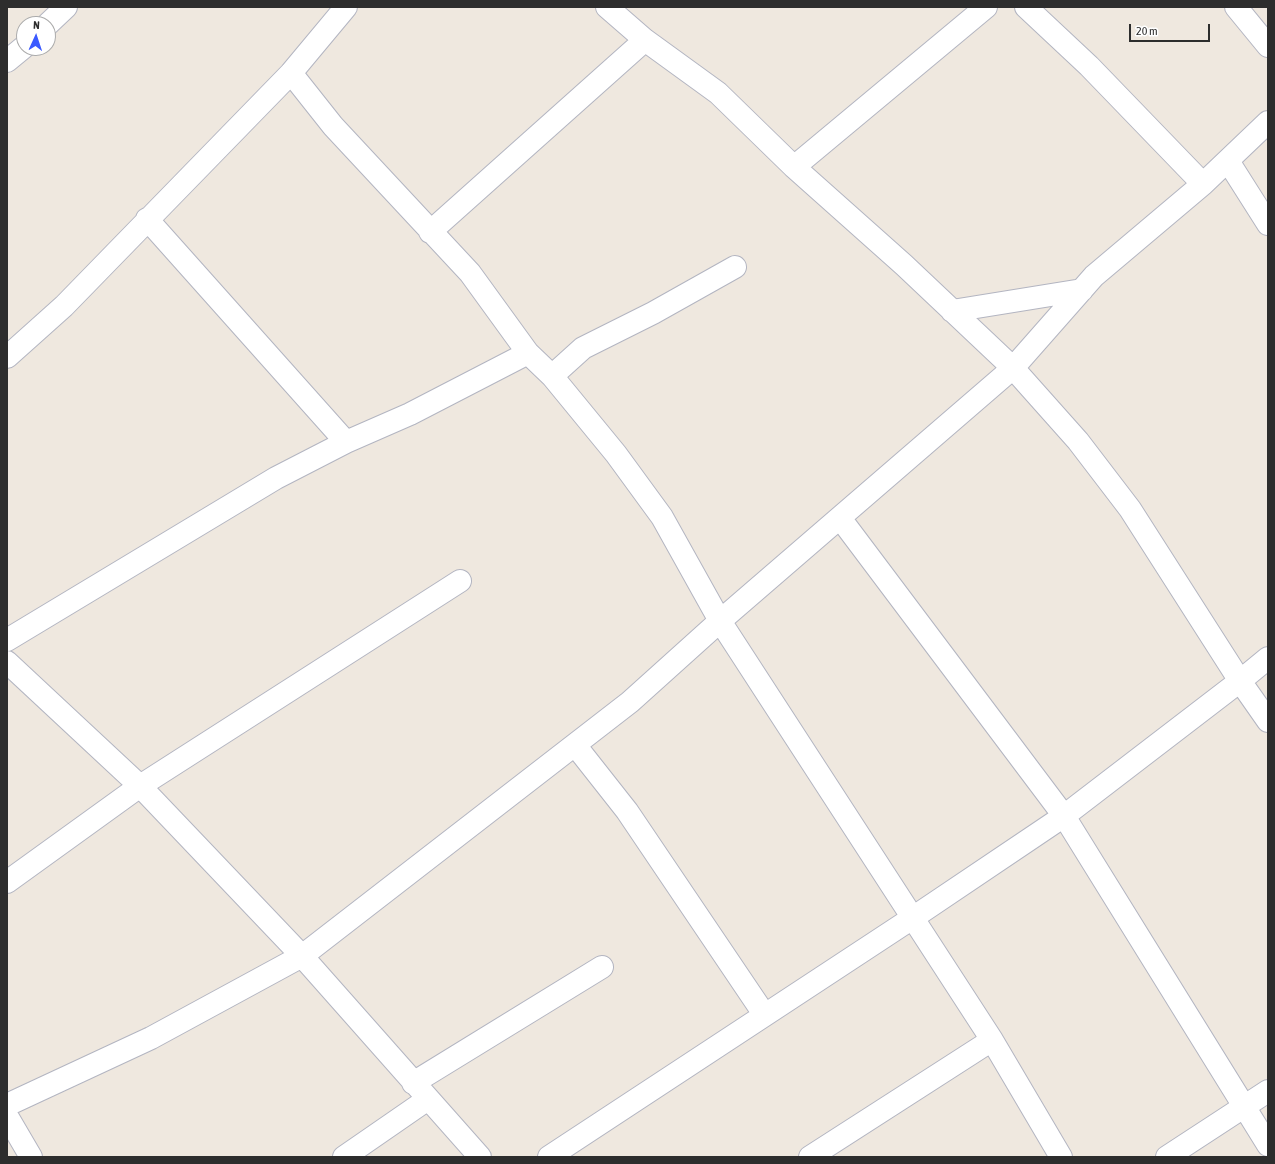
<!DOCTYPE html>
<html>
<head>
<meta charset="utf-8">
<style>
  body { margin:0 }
  #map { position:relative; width:1275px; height:1164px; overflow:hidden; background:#efe8df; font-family:"Asap Condensed",sans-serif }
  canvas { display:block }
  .frame { position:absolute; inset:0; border:8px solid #2d2d2d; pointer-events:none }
  .north { position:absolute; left:16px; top:16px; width:40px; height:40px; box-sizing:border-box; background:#fff; border:1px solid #ababab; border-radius:50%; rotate:3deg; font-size:11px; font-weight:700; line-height:16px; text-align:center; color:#2d2d2d }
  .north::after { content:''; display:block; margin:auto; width:14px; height:18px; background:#3b5aff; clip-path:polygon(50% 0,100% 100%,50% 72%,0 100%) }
  .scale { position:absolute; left:1129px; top:24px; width:81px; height:18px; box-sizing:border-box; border:2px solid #2d2d2d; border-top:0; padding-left:5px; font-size:12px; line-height:14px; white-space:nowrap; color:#2d2d2d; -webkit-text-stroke:3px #fff; paint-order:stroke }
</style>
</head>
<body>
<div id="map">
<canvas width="1275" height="1164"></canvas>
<div class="frame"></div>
<div class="north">N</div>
<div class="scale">20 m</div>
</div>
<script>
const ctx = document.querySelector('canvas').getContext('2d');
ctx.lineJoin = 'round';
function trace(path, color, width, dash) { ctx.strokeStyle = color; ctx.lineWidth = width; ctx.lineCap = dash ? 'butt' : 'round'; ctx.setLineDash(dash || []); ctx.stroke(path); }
const street = new Path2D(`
  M607 7 645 40 718 93 794 167 904 265 1013 368 1078 441 1130 509 1240 681 1268 721
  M1026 7 1089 66 1203 184
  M1236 7 1268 46
  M48 24 66 7
  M7 61 24 47
  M291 73 333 126 470 273 528 353 552 376 616 454 662 517 720 621 992 1040 1061 1157
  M1228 161 1268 224
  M794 167 986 7
  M147 219 346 442
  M430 232 645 40
  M952 311 1082 290
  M7 357 64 306 291 73 346 7
  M552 376 583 348 653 313 735 267
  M840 518 1064 816 1268 1145
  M7 640 276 478 346 442 410 414 528 353
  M7 662 140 786 302 956 480 1157
  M575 745 627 811 764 1014
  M7 882 140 786 460 581
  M413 1083 602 967
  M7 1105 151 1038 302 956 630 702 720 621 1013 368 1094 276 1203 184 1268 122
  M7 1116 31 1157
  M344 1157 428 1099
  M549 1157 914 917 1064 816 1240 681 1268 658
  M810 1157 992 1040
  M1167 1157 1268 1091`);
trace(street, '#b3b5c1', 24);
trace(street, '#fff', 22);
</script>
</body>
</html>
